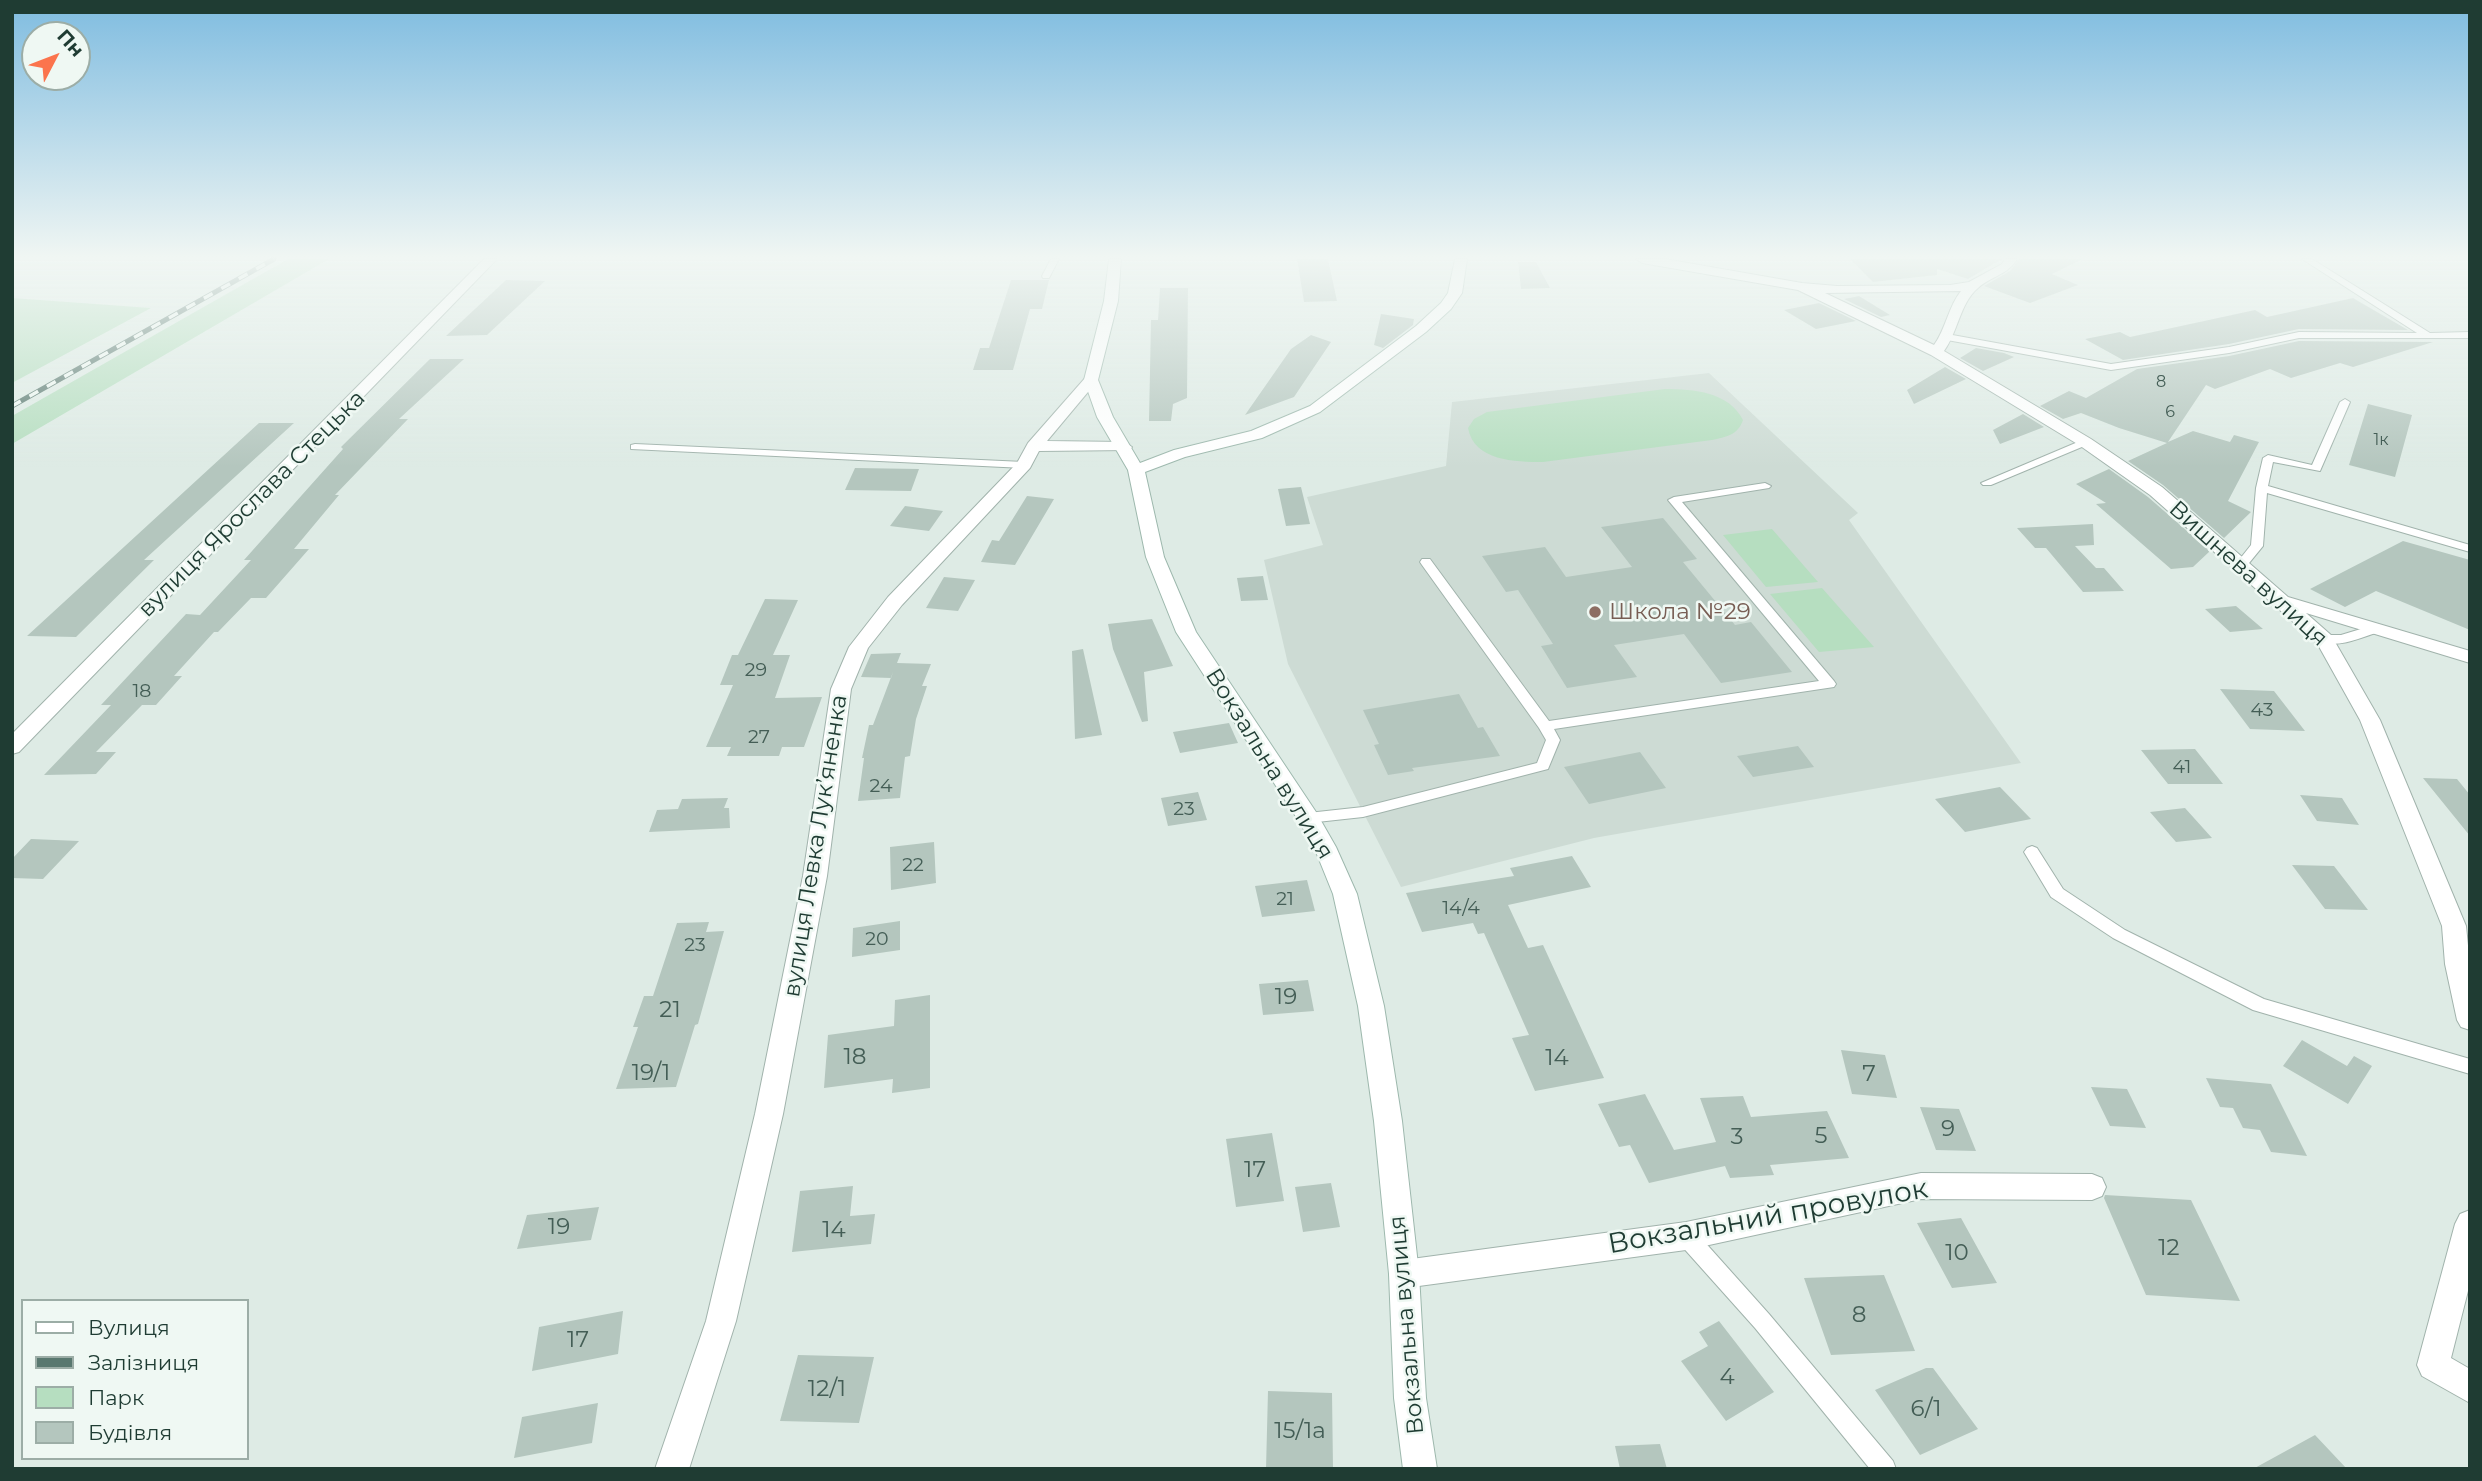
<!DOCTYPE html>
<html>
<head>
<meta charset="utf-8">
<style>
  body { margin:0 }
  #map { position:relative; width:2482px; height:1481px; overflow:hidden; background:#deebe5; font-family:Montserrat,sans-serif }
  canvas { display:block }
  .frame { position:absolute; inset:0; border:14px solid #1f3c33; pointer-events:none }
  .legend { position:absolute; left:21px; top:1299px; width:228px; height:161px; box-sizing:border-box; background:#eff8f3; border:2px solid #9cada6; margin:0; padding:9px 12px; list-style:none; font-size:21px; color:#1f3c33 }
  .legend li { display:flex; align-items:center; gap:14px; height:35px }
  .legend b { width:35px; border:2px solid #9cada6 }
  .north { position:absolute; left:21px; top:21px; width:70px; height:70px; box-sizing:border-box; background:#eff8f3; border:2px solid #9cada6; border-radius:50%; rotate:48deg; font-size:19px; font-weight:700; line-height:28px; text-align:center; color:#1f3c33 }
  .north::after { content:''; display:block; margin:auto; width:24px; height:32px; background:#fb744d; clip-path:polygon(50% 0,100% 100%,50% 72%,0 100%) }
</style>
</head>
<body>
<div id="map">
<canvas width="2482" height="1481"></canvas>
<div class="frame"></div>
<ul class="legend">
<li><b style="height:9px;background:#fff"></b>Вулиця</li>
<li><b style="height:9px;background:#59786f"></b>Залізниця</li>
<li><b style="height:19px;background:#b6dec0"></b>Парк</li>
<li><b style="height:19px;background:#b4c6be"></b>Будівля</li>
</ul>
<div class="north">Пн</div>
</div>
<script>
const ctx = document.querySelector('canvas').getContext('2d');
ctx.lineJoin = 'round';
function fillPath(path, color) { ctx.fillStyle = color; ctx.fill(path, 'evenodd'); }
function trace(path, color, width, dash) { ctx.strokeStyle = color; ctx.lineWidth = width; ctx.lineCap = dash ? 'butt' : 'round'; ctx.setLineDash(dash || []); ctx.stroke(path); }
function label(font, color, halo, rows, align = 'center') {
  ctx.font = font + ' Montserrat,sans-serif'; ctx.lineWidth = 5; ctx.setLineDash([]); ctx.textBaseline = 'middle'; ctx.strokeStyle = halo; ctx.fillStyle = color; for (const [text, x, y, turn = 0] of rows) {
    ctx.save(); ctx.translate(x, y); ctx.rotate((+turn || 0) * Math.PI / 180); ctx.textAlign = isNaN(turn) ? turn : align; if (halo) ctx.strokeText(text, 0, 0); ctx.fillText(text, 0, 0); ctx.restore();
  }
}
const built = new Path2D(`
  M1709 373 1858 513 1849 520 2021 763 1594 838 1401 887 1288 664 1264 560 1323 545 1307 497 1446 466 1452 402Z`);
const green = new Path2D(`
  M288 259H329L12 444V416Z
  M12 298 151 308 12 383Z
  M1665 389C1694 389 1729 392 1743 420 1738 435 1726 437 1712 440L1543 462C1515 462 1474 461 1468 428L1474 419 1487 412Z
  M1772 529 1818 582 1766 587 1723 535Z
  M1822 588 1874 647 1819 652 1770 594Z`);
const building = new Path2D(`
  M1297 259H1328L1337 301 1304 302Z
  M1850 259H2002L1968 279 1937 269V275L1873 282Z
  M2019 259H2083L2052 274 2078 285 2030 303 1984 286 2010 271Z
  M1518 262H1536L1550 288 1521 289Z
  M506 280 545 281 487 335 446 336Z
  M1011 280H1049L1042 309H1030L1013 370H973L980 348H989Z
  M1160 288H1188L1187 398 1173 404 1171 421H1149L1151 320H1158Z
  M1859 296 1890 315 1881 317 1844 299Z
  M2353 298 2408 330 2299 329 2229 344 2123 360 2085 339 2120 332 2130 337 2255 310 2267 317Z
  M1819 303 1856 321 1816 329 1784 310Z
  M1381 314 1414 319 1413 325 1383 348 1374 345Z
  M1311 335 1331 342 1294 397 1245 415 1291 349Z
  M2299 341 2433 342 2353 367 2340 363 2291 378 2270 369 2215 389 2206 385 2168 442 2193 431 2230 442 2234 435 2259 442 2228 501 2251 512 2224 538 2163 485 2128 461 2167 443 2119 428 2081 413 2063 419 2040 406 2069 391 2086 398 2137 369 2229 356Z
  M1976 348 2004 353 2014 357 1983 371 1960 358Z
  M430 359H464L399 419H408L335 495H339L294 549H309L266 598H251L218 632H214L174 676H182L156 705H142L96 752H116L96 774 44 775 111 705H101L186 614 200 615 251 560H244L343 449 341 447Z
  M1945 367 1966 379 1914 404 1907 390Z
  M2368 404 2412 415 2395 477 2349 465Z
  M2023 414 2044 427 2000 444 1993 430Z
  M259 423H294L144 560H154L76 637 27 636Z
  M855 468 919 469 911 491 845 490Z
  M2109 469 2148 497 2210 551 2193 567 2171 569 2096 504 2106 503 2076 484Z
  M1301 487 1310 524 1286 526 1278 489Z
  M1027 496 1054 499 1015 565 981 562 992 540 999 541Z
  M905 506 943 511 929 531 890 526Z
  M1663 518 1697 559 1683 562 1735 625 1751 622 1792 672 1721 683 1684 634 1614 645 1637 677 1567 688 1541 646 1553 644 1518 590 1506 592 1482 556 1545 547 1566 577 1632 567 1601 527Z
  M2093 524 2094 545 2075 546 2096 568H2104L2124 591 2083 592 2046 548H2035L2017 528Z
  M2403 541 2470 560V630L2376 591 2345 607 2310 589Z
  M1263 576 1268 600 1241 601 1237 578Z
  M944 577 975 580 958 611 926 608Z
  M765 599 798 600 773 655H790L775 698 822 697 804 747H782L779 756H727L731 747H706L733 685H720L732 655H738Z
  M2236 606 2263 629 2230 632 2205 609Z
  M1152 619 1173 666 1144 672 1148 721 1142 722 1113 649 1108 624Z
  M1083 649 1102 735 1075 739 1072 651Z
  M901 653 897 663 931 664 922 686H927L916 719 910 756 905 757 900 798 858 801 864 758H862L869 725H873L893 672 891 678 861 677 871 654Z
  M2220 689 2274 691 2305 731 2250 729Z
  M1459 694 1478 728 1483 727 1500 756 1412 768 1414 771 1388 775 1374 745 1379 744 1363 710Z
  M1229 723 1238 743 1180 753 1173 732Z
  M1798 746 1814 767 1753 777 1737 756Z
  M2195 749 2223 784H2168L2141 750Z
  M1640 752 1666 788 1589 804 1564 767Z
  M2423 778 2457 779 2470 795V836Z
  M2000 787 2031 819 1965 832 1935 799Z
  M1198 792 1207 820 1168 826 1161 798Z
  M2300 795 2342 798 2359 825 2317 821Z
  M728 798 724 808H729L730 828 649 832 657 810 678 809 682 799Z
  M2185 808 2212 838 2176 842 2150 812Z
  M31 839 79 841 43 879 12 878V859Z
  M934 842 936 883 891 890 890 847Z
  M1572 856 1591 887 1508 905 1528 948 1543 945 1604 1078 1535 1091 1512 1038 1529 1035 1484 933 1478 934 1473 923 1422 932 1406 893 1514 876 1510 868Z
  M2292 865 2334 866 2368 910 2325 909Z
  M1307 880 1315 911 1262 917 1255 886Z
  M900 921V950L852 957 853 928Z
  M709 922 706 932 724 931 698 1024 695 1025 676 1087 616 1089 638 1027H633L644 996H653L677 923Z
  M1308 980 1314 1011 1263 1015 1259 984Z
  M930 995V1088L892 1093 893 1079 824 1088 828 1035 894 1026 895 1000Z
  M2302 1040 2347 1066 2354 1056 2372 1066 2348 1104 2283 1066Z
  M1841 1050 1885 1055 1897 1098 1852 1094Z
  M2206 1078 2271 1084 2307 1156 2271 1152 2260 1130 2243 1128 2233 1108 2220 1107Z
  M2091 1087 2127 1089 2146 1128 2110 1126Z
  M1645 1094 1674 1150 1716 1142 1700 1098 1743 1096 1751 1117 1827 1111 1849 1158 1770 1165 1774 1175 1730 1178 1725 1166 1649 1183 1630 1145 1619 1147 1598 1104Z
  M1920 1107 1959 1109 1976 1151 1936 1150Z
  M1272 1133 1284 1201 1236 1207 1226 1139Z
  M1331 1183 1340 1227 1303 1232 1295 1187Z
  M853 1186 850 1216 875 1214 871 1244 792 1252 800 1191Z
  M2105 1195 2191 1200 2240 1301 2146 1295 2104 1198Z
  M599 1207 591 1240 517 1249 527 1215Z
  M1961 1218 1997 1283 1952 1288 1917 1223Z
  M1884 1275 1915 1351 1831 1355 1804 1278Z
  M623 1311 618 1354 532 1371 539 1327Z
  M1719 1321 1774 1392 1726 1421 1681 1361 1708 1346 1699 1332Z
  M798 1355 874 1357 859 1423 780 1421Z
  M1926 1368H1933L1978 1429 1920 1455 1875 1390Z
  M1268 1391 1332 1393 1333 1469H1266Z
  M598 1403 592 1443 514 1458 522 1417Z
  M2315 1435 2347 1469H2253Z
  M1660 1444 1667 1469H1620L1615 1446Z`);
const lane = new Path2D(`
  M1051 259H1059L1049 278H1043L1042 276Z
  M2302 259H2312L2430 333 2470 332V338H2299L2229 353 2111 370 1947 340 1942 337 1947 334 2111 364 2229 347 2299 332 2417 333Z
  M2345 399 2350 402 2320 471 2273 462 2268 486 2470 545V552L2267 493 2263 546 2245 568H2237L2235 565 2251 545 2256 488 2263 458 2268 455 2312 465 2340 402Z
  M2085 439 2089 440V444L1991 485H1983L1981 483Z
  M635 444 1024 462 1029 465 1024 468 631 449V445Z
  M1765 483 1771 486 1769 488 1682 502 1834 681 1836 684 1834 687 1554 729 1560 740 1548 769 1363 817 1308 823 1303 822 1301 818 1303 814 1308 813 1363 807 1537 763 1546 740 1539 728 1422 565 1420 562 1422 559H1430L1549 721 1819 681 1668 500 1674 497Z
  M2374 625 2379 626 2380 629 2379 632C2362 637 2333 651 2318 639L2324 635H2341Z
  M2032 846 2037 848 2063 889 2125 930 2264 999 2470 1059V1074L2253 1010 2113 938 2051 897 2024 852 2027 848Z
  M1686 1227 1693 1229 1769 1314 1893 1461 1896 1469H1870L1755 1328 1679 1243 1676 1236 1679 1229Z`);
const street = new Path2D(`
  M484 259H497L19 752 12 754V734Z
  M1636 259H1665L1802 283 1837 286 1950 285 1969 282 2002 264 2005 259H2017C2008 275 1991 276 1978 288 1960 303 1958 332 1944 351L2091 439 2162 487 2288 597 2470 651V663L2306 613 2331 635 2380 720 2466 926 2470 965V1030L2461 1027 2457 1020 2445 964 2442 926 2360 720 2317 643 2150 495 2079 445 1931 355 1798 290 1642 263ZM1961 291C1948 307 1946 329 1934 345L1825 293Z
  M1091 376 1098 380 1047 441 1124 442 1132 447 1130 450 1039 451 1030 468 902 605 868 648 851 689 827 876 783 1114 736 1321 689 1469H655L706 1321 755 1114 803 876 831 689 849 647 888 597 1017 463 1028 443 1086 377Z
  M1921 1173 2092 1174 2102 1178 2106 1187 2102 1196 2092 1200 1921 1199 1686 1250 1404 1288 1393 1284 1389 1274 1393 1264 1404 1260 1686 1222Z
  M2470 1210V1283L2451 1358 2470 1369V1403L2422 1376 2417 1365 2455 1224 2460 1214Z`);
const secondary = new Path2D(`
  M1109 259H1121L1118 301 1098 380 1113 417 1140 463 1174 450 1251 431 1310 406 1416 326 1441 303 1448 293 1455 259H1467L1462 293 1451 309 1426 332 1320 412 1262 438 1185 457 1145 472 1164 557 1196 632 1316 812 1336 847 1357 894 1384 1006 1402 1121 1419 1274 1426 1398 1437 1469H1403L1394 1398 1389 1274 1374 1121 1358 1006 1333 894 1314 847 1300 823 1176 632 1146 557 1128 470 1097 417 1084 380 1104 301Z`);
const rail = new Path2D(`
  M12 406 274 259`);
const markers = [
  [1595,612,7,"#8d6e63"]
];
const farNumbernames = [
  ["8",2161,382],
  ["6",2170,412],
  ["1к",2381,440]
];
const numberNames = [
  ["29",756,670],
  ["18",142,691],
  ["43",2262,710],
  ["27",759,737],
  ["41",2182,767],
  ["24",881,786],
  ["23",1184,809],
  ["22",913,865],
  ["21",1285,899],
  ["14/4",1461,908],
  ["20",877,939],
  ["23",695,945]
];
const streetNames = [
  ["вулиця Ярослава Стецька",252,504,-45],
  ["Вишнева вулиця",2248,574,42],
  ["Вокзальна вулиця",1269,764,58],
  ["вулиця Левка Лукʼяненка",816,846,-81],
  ["Вокзальна вулиця",1407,1325,-95]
];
const educationNames = [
  ["Школа №29",1609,612]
];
const nearNumbernames = [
  ["19",1286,997],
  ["21",670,1010],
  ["18",855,1057],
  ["14",1557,1058],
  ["19/1",651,1073],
  ["7",1869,1074],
  ["9",1948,1129],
  ["5",1821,1136],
  ["3",1737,1137],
  ["17",1255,1170],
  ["19",559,1227],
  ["14",834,1230],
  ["12",2169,1248],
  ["10",1957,1253],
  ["8",1859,1315],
  ["17",578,1340],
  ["4",1727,1377],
  ["12/1",827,1389],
  ["6/1",1926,1409],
  ["15/1а",1300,1431]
];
const nearStreetnames = [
  ["Вокзальний провулок",1768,1217,-10]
];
fillPath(built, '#cddbd4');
fillPath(green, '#b6dec0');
fillPath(building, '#b4c6be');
trace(lane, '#a1b3ac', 2);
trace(street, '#a1b3ac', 2);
trace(secondary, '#9db8ad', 2);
fillPath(lane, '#fff');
fillPath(street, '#fff');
fillPath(secondary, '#fff');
trace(rail, '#59786f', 5);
trace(rail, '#eff8f3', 3.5, [10]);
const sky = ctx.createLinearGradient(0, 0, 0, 467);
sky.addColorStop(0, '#7fbce0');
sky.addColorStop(0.55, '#f0f6f3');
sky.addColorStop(1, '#f0f6f300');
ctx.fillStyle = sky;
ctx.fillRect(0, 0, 2482, 467);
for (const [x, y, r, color] of markers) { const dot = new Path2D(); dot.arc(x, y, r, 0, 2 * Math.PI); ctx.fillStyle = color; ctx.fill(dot); trace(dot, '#eff8f3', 2.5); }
label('16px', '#445e56', null, farNumbernames);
label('19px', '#445e56', null, numberNames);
label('23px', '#1f3c33', '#eff8f3', streetNames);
label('23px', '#785e54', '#eff8f3', educationNames, 'left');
label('23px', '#445e56', null, nearNumbernames);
label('28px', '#1f3c33', '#eff8f3', nearStreetnames);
</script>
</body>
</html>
